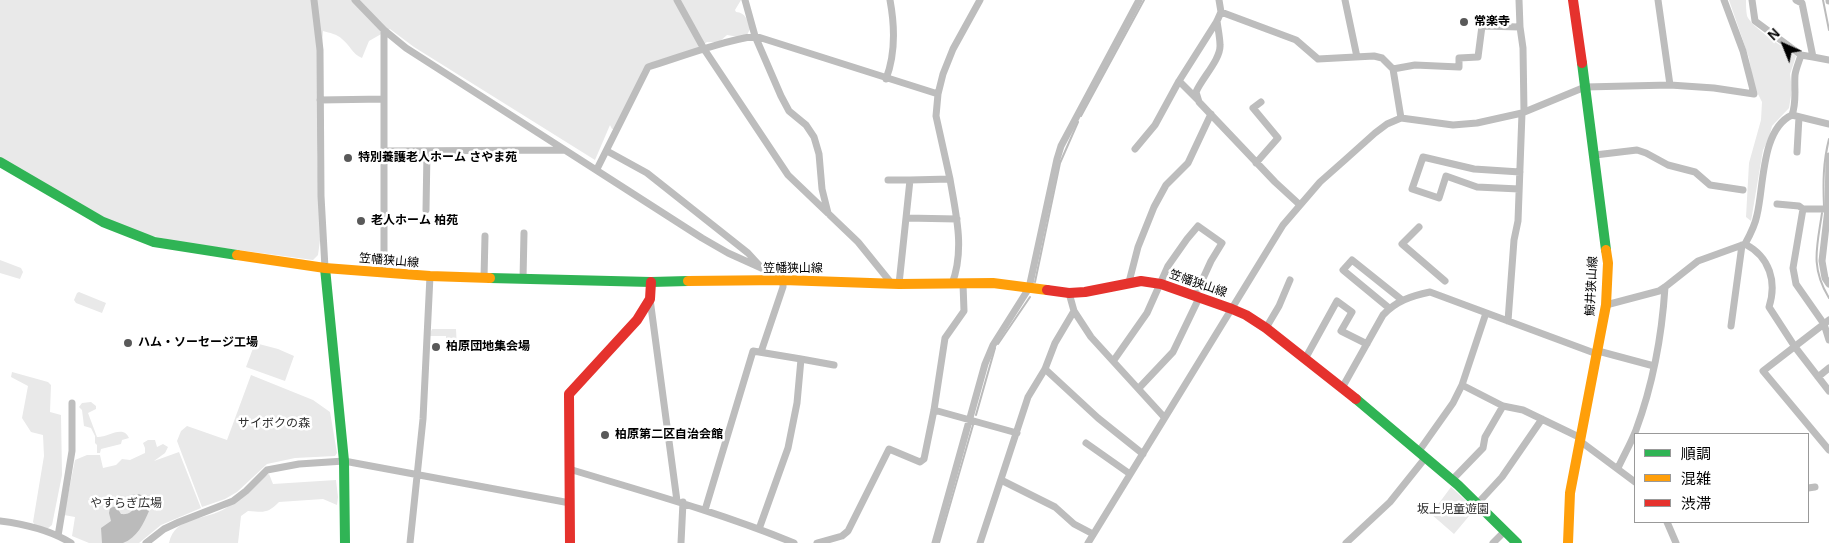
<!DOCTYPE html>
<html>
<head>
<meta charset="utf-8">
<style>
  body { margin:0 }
  #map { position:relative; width:1829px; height:543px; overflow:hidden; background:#fff; font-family:Helvetica,"Noto Sans JP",sans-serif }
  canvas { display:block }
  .legend { position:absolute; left:1634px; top:433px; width:175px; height:90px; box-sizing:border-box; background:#fff; border:1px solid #999; margin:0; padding:6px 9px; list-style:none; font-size:15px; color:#000 }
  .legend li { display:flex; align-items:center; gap:10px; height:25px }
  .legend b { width:25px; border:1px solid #999 }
  .north { position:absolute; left:1759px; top:20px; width:50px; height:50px; -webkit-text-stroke:4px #fff; paint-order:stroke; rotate:316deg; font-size:14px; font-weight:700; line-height:20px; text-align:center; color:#000 }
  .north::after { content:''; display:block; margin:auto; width:18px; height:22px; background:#000; clip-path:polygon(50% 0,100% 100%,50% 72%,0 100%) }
</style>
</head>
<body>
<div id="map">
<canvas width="1829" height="543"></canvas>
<ul class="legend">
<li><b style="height:6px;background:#30b455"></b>順調</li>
<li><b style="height:6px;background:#ff9f0a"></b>混雑</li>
<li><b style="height:6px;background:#e5322d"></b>渋滞</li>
</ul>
<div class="north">N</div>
</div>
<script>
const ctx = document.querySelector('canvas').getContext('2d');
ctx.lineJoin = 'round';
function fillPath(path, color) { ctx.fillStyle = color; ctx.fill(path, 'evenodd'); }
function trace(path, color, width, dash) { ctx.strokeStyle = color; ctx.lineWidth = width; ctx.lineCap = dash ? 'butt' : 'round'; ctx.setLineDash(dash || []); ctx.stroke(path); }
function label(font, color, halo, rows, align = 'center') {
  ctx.font = font + ' Helvetica,"Noto Sans JP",sans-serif'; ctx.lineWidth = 5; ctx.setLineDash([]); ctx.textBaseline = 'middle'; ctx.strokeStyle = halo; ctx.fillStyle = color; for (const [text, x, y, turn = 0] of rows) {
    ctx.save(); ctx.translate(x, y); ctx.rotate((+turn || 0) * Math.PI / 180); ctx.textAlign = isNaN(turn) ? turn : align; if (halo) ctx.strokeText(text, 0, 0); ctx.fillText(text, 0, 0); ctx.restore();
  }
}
const green = new Path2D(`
  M0 0H741L735 10 736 12C746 13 747 19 750 29L747 35 739 37 727 35 719 42H707L700 47 648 65 642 71 641 76 615 129H612L610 125 595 160 414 47 390 29 369 41 362 58C352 54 350 45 342 39 337 34 330 33 323 31L317 157 321 233 318 255 313 260 179 242 140 233 111 221 0 158Z
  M1729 0H1746C1746 5 1746 11 1747 16 1752 28 1785 48 1796 56L1790 74 1792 89 1789 108 1772 126 1769 138 1763 150 1751 221 1746 217 1749 163 1761 120 1762 102 1754 86 1749 58Z
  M0 260 21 268 23 272 20 279 0 273Z
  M79 292 106 303 102 313 76 303 74 300 77 293Z
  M432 329H456L457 349 455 352 446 353V336H429Z
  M255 343 278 349 294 356 285 381 246 367Z
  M12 372 48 382 51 385 50 412 61 415 62 475 52 525 47 529 35 525 33 522 44 456 43 435 31 432 22 418 28 386 11 377Z
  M251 375 313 400 330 412 337 453 335 456 295 458 267 464 237 492 225 499 202 507 177 441 181 431 187 426 227 440Z
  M91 402 96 406V409L88 413 97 437C107 438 123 424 129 438L122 440 121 444 101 449 100 453H97V445L95 443V436L91 428 84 426 82 410 79 407 82 403Z
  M148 440H155L157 447 163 444 168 447 165 453 154 461 179 452 201 508 161 525 139 543H89L72 536 75 517 64 515 75 460 87 455H100L103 468 116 465 122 459 130 460 145 453V448L143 443Z
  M269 474 273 484 336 480 338 497 337 505 323 499 279 502C267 514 264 512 248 511L241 516 238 543H169C175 515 206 521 226 508 234 502 243 496 251 489 257 484 261 478 269 474Z
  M1451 487 1475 509 1454 534 1431 514Z`);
const water = new Path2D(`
  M139 494 141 495 142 500 149 511C144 523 137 538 123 543 118 543 109 543 102 543L101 528 111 521 109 513 110 508 116 506 121 514C129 515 135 511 134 503L131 501 132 499V495Z`);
const stream = new Path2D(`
  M1823 0 1829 30
  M1081 116 1144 0
  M1824 207C1823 183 1823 162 1829 139
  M1822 213C1817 247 1810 267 1829 298
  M1035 282 1060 163 1078 122
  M998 344 1030 297
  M976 415 995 348
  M939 543 973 425`);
const street = new Path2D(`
  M314 0 320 50 321 196 325 268
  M355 0 384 30 406 48 702 238 728 253 779 276 783 280V287L761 352
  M677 0 704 49 788 175 858 242 892 284
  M745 0 755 36 781 96 789 111 806 125 814 137 819 154 822 189 828 213
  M1345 0 1357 57
  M1519 0 1520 27 1523 48 1524 112
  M1658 0 1670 85
  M1752 0 1755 21 1801 55C1799 62 1796 68 1795 75 1794 89 1797 101 1792 115
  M1796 0 1802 3 1813 57 1801 55
  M1829 0V1
  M1221 12 1296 40 1318 59 1374 56 1382 58 1393 69 1401 118
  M1217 21C1218 29 1220 38 1220 45 1221 59 1202 78 1196 92L1199 102 1275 182 1300 205
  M384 30V273
  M1813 57 1829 60
  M1393 69 1415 65 1459 67V58L1478 57 1482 26 1520 27
  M886 79C896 53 895 27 890 0
  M1179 81 1198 100
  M320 100 384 99
  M1135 149 1155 125 1179 81 1217 21 1221 12 1219 0
  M385 151 564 150
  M607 151 647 173 748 253 759 265
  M1797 152 1799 117
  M1595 155 1637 150 1646 153 1668 165 1695 172 1710 185 1743 190
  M1829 156 1828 209 1822 261 1825 278 1829 284
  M1256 163 1278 138 1253 108 1261 102
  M597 169 648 67C683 56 719 42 755 36L938 94
  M950 179 936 116 938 94 943 74 953 49 980 0
  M888 180H910
  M1519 189 1477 187 1446 176 1439 198 1412 189 1423 157 1474 169 1520 172
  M1777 204 1799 206 1803 209
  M1829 209H1803L1793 268 1796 284 1824 324 1829 340
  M426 210 427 151
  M906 218 957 219
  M1419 227 1402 244 1445 281
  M1745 244C1770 257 1777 282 1769 307L1795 347 1829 391
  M484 278 485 236
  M523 279 524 233
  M1129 282 1138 247 1154 207 1166 185 1188 163 1211 114
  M899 284 910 180 950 179C956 215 965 249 952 284
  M1069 293 1074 311 1091 337 1164 417
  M650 299 677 501
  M1606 305 1659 291 1665 287 1698 261 1745 244C1750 235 1755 226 1757 215 1764 187 1761 129 1792 115L1829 124
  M1389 308 1343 270 1352 260 1402 300
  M1829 320 1763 371 1829 450
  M1508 321 1514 240 1518 221 1522 113
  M1731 326 1742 245
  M1266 328 1279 306 1290 280
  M1598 351 1654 366
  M801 359 834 365
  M1305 359 1337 301 1352 312 1341 331 1367 344
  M1114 360 1147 313 1168 266 1187 239 1198 226 1222 243 1211 261 1195 296
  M1045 369 1098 418 1143 454
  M1818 377 1829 368
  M1462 385 1503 406 1523 410 1581 438
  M1139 388 1173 352 1199 298
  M1342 388 1383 315C1396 301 1411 296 1430 292L1597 354
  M934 410 1017 433
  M1580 441 1635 482
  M1086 443 1130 474
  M1419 451 1453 403 1462 385 1486 313
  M1618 468C1624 455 1631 443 1636 430 1653 384 1662 335 1665 287
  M569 469C645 492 721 513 794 543
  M1001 480 1055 507 1074 524 1093 534
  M1452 480 1483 448 1485 437 1503 406
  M1808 488 1815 487
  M1478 503 1502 477 1542 419
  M705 510 753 351 801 359 797 403 788 448 759 529
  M0 521C24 524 50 530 71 543
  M1667 522 1676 543
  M58 536 72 451V403
  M146 543 164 529 179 522 233 501 246 491 267 470 299 464 344 461 570 503
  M410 543 423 419 430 276
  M681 543 683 502
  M817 543 842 536 848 531 889 449 920 462 924 459 934 410 945 338 964 311 963 284
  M935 543 985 364 993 345 1029 288 1057 159 1061 146 1139 0
  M980 543 1028 397 1045 369 1055 343 1074 311
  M1088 543 1283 225 1320 182 1346 159 1375 133 1387 124 1401 118 1453 125 1477 123 1522 113 1585 87 1670 85 1714 88 1754 94 1743 51 1724 0
  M1346 543 1390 502 1426 457
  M1493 543 1505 531`);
const fast = new Path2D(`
  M1582 63 1606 250
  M0 162 103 222 154 242 237 255
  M325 268 344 461 345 543
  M490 278 651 282 688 281
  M1356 399 1458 485 1517 543`);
const slow = new Path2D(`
  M237 255 325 268 430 276 490 278
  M688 281 783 280 899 284 993 283 1047 290
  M1568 543 1570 493 1606 305 1608 263 1606 250`);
const jam = new Path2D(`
  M1573 0 1582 63
  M1047 290 1069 293 1085 292 1141 281 1161 284 1232 309 1246 315 1266 328 1356 399
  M570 543 569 394 637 320 650 299 651 282`);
const markers = [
  [1464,22,5,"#595959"],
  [348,158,5,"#595959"],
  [361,221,5,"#595959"],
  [128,343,5,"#595959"],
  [436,347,5,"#595959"],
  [605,435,5,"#595959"]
];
const poiNames = [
  ["常楽寺",1474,22],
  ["特別養護老人ホーム さやま苑",358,158],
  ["老人ホーム 柏苑",371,221],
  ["ハム・ソーセージ工場",138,343],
  ["柏原団地集会場",446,347],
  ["柏原第二区自治会館",615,435]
];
const streetNames = [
  ["笠幡狭山線",389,261,5],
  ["笠幡狭山線",793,269],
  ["笠幡狭山線",1198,284,19],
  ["鯨井狭山線",1592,286,-87]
];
const parkNames = [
  ["サイボクの森",274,424],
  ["やすらぎ広場",126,504],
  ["坂上児童遊園",1453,510]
];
fillPath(green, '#e9e9e9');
fillPath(water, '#bbb');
trace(stream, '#bbb', 2);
trace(street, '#bdbdbd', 7);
trace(fast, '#30b455', 10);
trace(slow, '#ff9f0a', 10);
trace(jam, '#e5322d', 10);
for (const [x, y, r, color] of markers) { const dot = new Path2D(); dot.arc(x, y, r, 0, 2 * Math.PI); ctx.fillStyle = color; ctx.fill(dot); trace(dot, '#fff', 2); }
label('bold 12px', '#000', '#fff', poiNames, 'left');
label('12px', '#000', '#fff', streetNames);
label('12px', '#2e2e2e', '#fff', parkNames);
</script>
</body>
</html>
